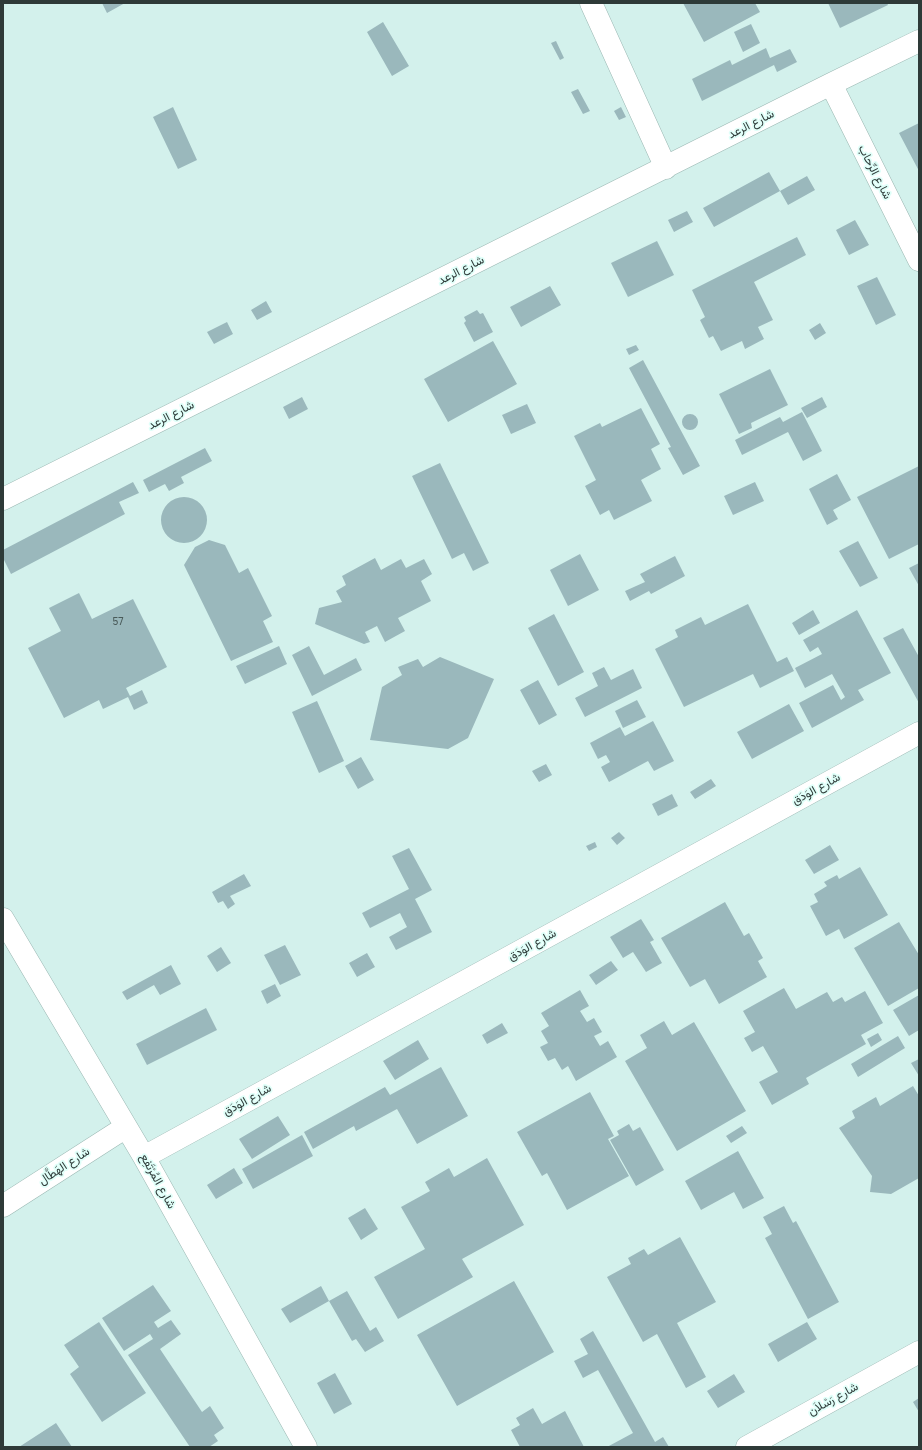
<!DOCTYPE html>
<html>
<head>
<meta charset="utf-8">
<style>
  body { margin:0 }
  #map { position:relative; width:922px; height:1450px; overflow:hidden; background:#d3f1ec; font-family:"Golos Text",sans-serif }
  canvas { display:block }
  .frame { position:absolute; inset:0; border:4px solid #2e3a38; pointer-events:none }
</style>
</head>
<body>
<div id="map">
<canvas width="922" height="1450"></canvas>
<div class="frame"></div>
</div>
<script>
const ctx = document.querySelector('canvas').getContext('2d');
ctx.lineJoin = 'round';
function fillPath(path, color) { ctx.fillStyle = color; ctx.fill(path, 'evenodd'); }
function trace(path, color, width, dash) { ctx.strokeStyle = color; ctx.lineWidth = width; ctx.lineCap = dash ? 'butt' : 'round'; ctx.setLineDash(dash || []); ctx.stroke(path); }
function label(font, color, halo, rows, align = 'center') {
  ctx.font = font + ' "Golos Text",Vazirmatn,sans-serif'; ctx.lineWidth = 3.5; ctx.setLineDash([]); ctx.textBaseline = 'middle'; ctx.strokeStyle = halo; ctx.fillStyle = color; for (const [text, x, y, turn = 0] of rows) {
    ctx.save(); ctx.translate(x, y); ctx.rotate((+turn || 0) * Math.PI / 180); ctx.textAlign = isNaN(turn) ? turn : align; if (halo) ctx.strokeText(text, 0, 0); ctx.fillText(text, 0, 0); ctx.restore();
  }
}
const building = new Path2D(`
  M102 3H125L107 13Z
  M683 3H755L760 12 704 42Z
  M828 3H887L888 5 840 28Z
  M383 22 409 66 392 76 367 32Z
  M751 24 760 43 743 52 734 32Z
  M556 41 564 58 560 60 551 43Z
  M766 48 770 58 790 49 797 62 777 72 774 65 702 101 692 79 730 60 732 65Z
  M578 89 590 111 583 114 571 92Z
  M173 107 197 160 178 169 153 117Z
  M621 107 626 117 619 120 614 111Z
  M919 123V171L899 133Z
  M769 172 780 191 714 227 703 208Z
  M807 176 815 190 788 205 780 191Z
  M687 211 693 222 674 232 668 220Z
  M855 220 869 245 849 255 836 230Z
  M797 237 806 255 754 282 773 320 758 327 764 339 745 349 742 341 721 351 713 336 709 338 700 320 705 317 692 290Z
  M657 241 674 275 628 297 611 263Z
  M877 277 896 315 876 325 857 286Z
  M550 286 561 305 521 327 510 307Z
  M266 301 272 312 257 320 251 310Z
  M477 310 480 314 483 313 493 332 474 342 464 323 466 321 464 317Z
  M227 322 233 334 214 344 207 332Z
  M820 323 826 333 815 340 809 330Z
  M493 341 517 384 448 422 424 379Z
  M636 345 639 350 629 355 626 349Z
  M643 360 700 466 683 475 668 448 671 447 629 368Z
  M770 369 788 405 751 423 752 428 739 434 719 394Z
  M302 397 308 409 289 419 283 407Z
  M822 397 827 407 807 418 801 408Z
  M527 404 536 423 511 434 502 415Z
  M641 408 660 444 651 449 661 469 641 480 652 501 614 520 609 510 600 515 585 486 596 480 574 436 600 423 602 427Z
  M802 412 822 451 803 461 788 432 742 455 735 440 780 417 783 422Z
  M682 422a8 8 0 1 1 16 0a8 8 0 1 1-16 0Z
  M205 448 212 461 181 477 184 483 169 491 165 484 149 492 143 480Z
  M440 463 489 563 473 571 464 553 452 559 412 476Z
  M919 466V544L889 559 857 497Z
  M837 474 851 500 833 510 838 519 827 525 809 489Z
  M133 482 139 493 119 502 125 514 11 574 3 558V550Z
  M755 482 764 501 733 515 724 496Z
  M161 520a23 23 0 1 1 46 0a23 23 0 1 1-46 0Z
  M209 540 225 545 239 573 248 568 272 616 263 621 273 642 231 661 184 565 195 547Z
  M858 541 878 578 860 587 839 551Z
  M580 554 599 590 568 606 550 570Z
  M675 556 685 576 651 594 649 591 630 601 625 591 645 582 640 574Z
  M375 558 381 570 401 559 406 568 424 559 432 574 421 581 431 601 398 618 405 631 385 642 377 626 365 632 370 642 364 644 315 624 319 608 342 602 336 591 346 585 342 576Z
  M919 563V586L909 568Z
  M79 593 92 619 133 599 167 667 126 688 130 696 142 690 148 703 134 710 128 697 103 709 99 700 64 718 28 648 61 631 49 608Z
  M748 604 777 662 787 657 794 671 760 688 753 674 684 707 655 649 678 637 675 630 701 617 705 625Z
  M813 610 820 623 799 635 792 623Z
  M857 610 891 673 858 690 864 700 812 728 799 703 833 685 841 700 845 697 832 674 805 688 795 668 822 654 818 647 810 652 803 640Z
  M554 614 584 672 558 686 528 628Z
  M903 628 919 657V703L883 638Z
  M279 646 287 664 245 684 236 666Z
  M309 646 324 675 356 658 362 670 312 696 292 655Z
  M440 657 494 679 468 738 448 749 370 740 382 687 402 675 398 667 418 659 423 667Z
  M604 667 611 680 633 669 642 688 585 717 575 698 598 686 592 673Z
  M538 680 557 715 539 725 520 690Z
  M637 700 646 717 623 728 615 711Z
  M317 701 344 761 319 773 292 712Z
  M789 704 804 731 752 759 737 732Z
  M653 721 674 761 654 771 648 761 609 782 601 767 610 762 606 755 598 759 590 743 620 727 625 736Z
  M361 757 374 780 358 789 345 766Z
  M546 764 552 775 539 782 532 771Z
  M711 779 716 786 695 799 690 792Z
  M672 794 678 806 658 816 652 804Z
  M619 832 625 838 617 845 611 838Z
  M595 842 597 847 589 851 586 846Z
  M830 845 839 860 814 874 805 860Z
  M409 848 432 890 415 899 432 932 396 950 389 937 407 927 400 913 370 928 362 913 409 889 392 856Z
  M860 867 888 915 844 939 839 929 826 936 810 906 818 902 814 894 827 886 824 882 837 875 839 879Z
  M244 874 251 886 230 896 235 904 228 909 223 901 218 903 212 892Z
  M725 902 744 936 749 933 763 958 758 961 767 977 719 1004 705 979 690 987 661 938Z
  M641 919 654 940 650 942 662 963 646 972 633 952 623 958 610 937Z
  M899 922 919 955V988L888 1006 854 948Z
  M285 945 301 975 280 985 264 955Z
  M221 947 231 963 217 972 207 956Z
  M367 953 375 967 357 977 349 963Z
  M611 961 618 970 596 985 589 975Z
  M171 965 181 984 160 995 154 985 127 1000 122 992Z
  M275 984 281 996 267 1004 261 991Z
  M784 988 796 1009 827 992 833 1002 842 997 845 1002 865 991 883 1023 861 1035 866 1044 806 1078 809 1084 772 1105 759 1082 778 1072 763 1046 752 1052 744 1038 755 1032 743 1011Z
  M580 990 589 1006 580 1011 587 1022 594 1018 602 1032 594 1036 600 1046 608 1041 617 1057 576 1081 568 1066 562 1070 555 1058 548 1061 540 1047 548 1043 541 1031 549 1026 541 1013Z
  M919 995V1030L909 1036 893 1010Z
  M206 1008 217 1030 147 1065 136 1044Z
  M664 1021 672 1035 694 1022 746 1111 677 1151 625 1061 647 1048 640 1035Z
  M502 1023 508 1033 487 1044 482 1035Z
  M878 1033 882 1040 871 1047 867 1039Z
  M898 1036 905 1048 858 1077 851 1064Z
  M418 1040 429 1059 395 1080 383 1061Z
  M919 1059V1076L911 1063Z
  M441 1067 468 1116 417 1144 397 1109 356 1131 354 1126 313 1149 304 1132 385 1087 390 1095Z
  M913 1086 919 1096V1178L891 1194 870 1192 872 1176 839 1128 855 1118 852 1111 876 1097 880 1106Z
  M590 1092 614 1136 608 1139 629 1176 567 1210 547 1173 542 1176 517 1132Z
  M278 1116 290 1135 252 1159 239 1139Z
  M629 1124 633 1131 640 1127 664 1170 636 1186 610 1140 619 1135 617 1131Z
  M742 1126 747 1133 731 1143 726 1136Z
  M302 1135 313 1156 253 1189 242 1169Z
  M738 1151 764 1198 743 1209 734 1192 701 1210 685 1181Z
  M487 1158 524 1225 462 1259 473 1277 398 1319 374 1277 425 1249 401 1207 430 1191 425 1182 449 1168 454 1177Z
  M234 1168 243 1183 216 1199 207 1185Z
  M784 1206 793 1223 796 1221 839 1302 808 1319 765 1238 772 1234 763 1217Z
  M365 1208 378 1229 361 1240 348 1218Z
  M680 1237 716 1302 677 1323 706 1377 686 1388 657 1334 643 1342 607 1277 631 1264 628 1258 644 1249 648 1255Z
  M514 1281 554 1352 457 1406 417 1335Z
  M153 1285 171 1311 154 1322 158 1328 171 1320 181 1334 160 1349 202 1412 210 1406 224 1428 214 1435 218 1441 209 1447H190L128 1355 153 1339 150 1334 124 1351 102 1318Z
  M321 1286 329 1301 290 1323 281 1309Z
  M347 1291 370 1331 376 1327 384 1341 365 1352 356 1339 352 1341 329 1301Z
  M99 1322 146 1393 102 1422 70 1374 79 1367 64 1345Z
  M807 1322 817 1339 778 1362 768 1344Z
  M593 1331 655 1442 663 1437 669 1447H607L633 1433 598 1370 583 1378 574 1361 588 1354 580 1339Z
  M335 1373 352 1404 334 1414 317 1383Z
  M734 1374 745 1392 718 1408 707 1391Z
  M919 1398V1412L913 1402Z
  M533 1408 542 1424 565 1411 584 1447H520L511 1430 520 1425 516 1418Z
  M56 1423 72 1447H19Z`);
const street = new Path2D(`
  M591 3 666 168
  M831 84 919 260
  M3 499 831 84 919 41
  M3 919 144 1157 306 1447
  M144 1157 919 733
  M3 1206 126 1127
  M747 1447 919 1352`);
const numberNames = [
  ["57",118,622]
];
const streetNames = [
  ["شارع الرعد",751,124,-27],
  ["شارع الرِّحاب",875,172,63],
  ["شارع الرعد",461,270,-27],
  ["شارع الرعد",171,415,-27],
  ["شارع الوَدَق",816,789,-29],
  ["شارع الوَدَق",532,945,-29],
  ["شارع الوَدَق",247,1100,-29],
  ["شارع الهَطَّال",64,1166,-33],
  ["شارع المُرْتَفِع",158,1181,61],
  ["شارع رَسْلاَن",833,1399,-29]
];
fillPath(building, '#9ab8bc');
trace(street, '#9ab7b2', 23);
trace(street, '#fff', 22);
label('10px', '#495a59', null, numberNames);
label('12px', '#2e3a38', '#e0fff9', streetNames);
</script>
</body>
</html>
